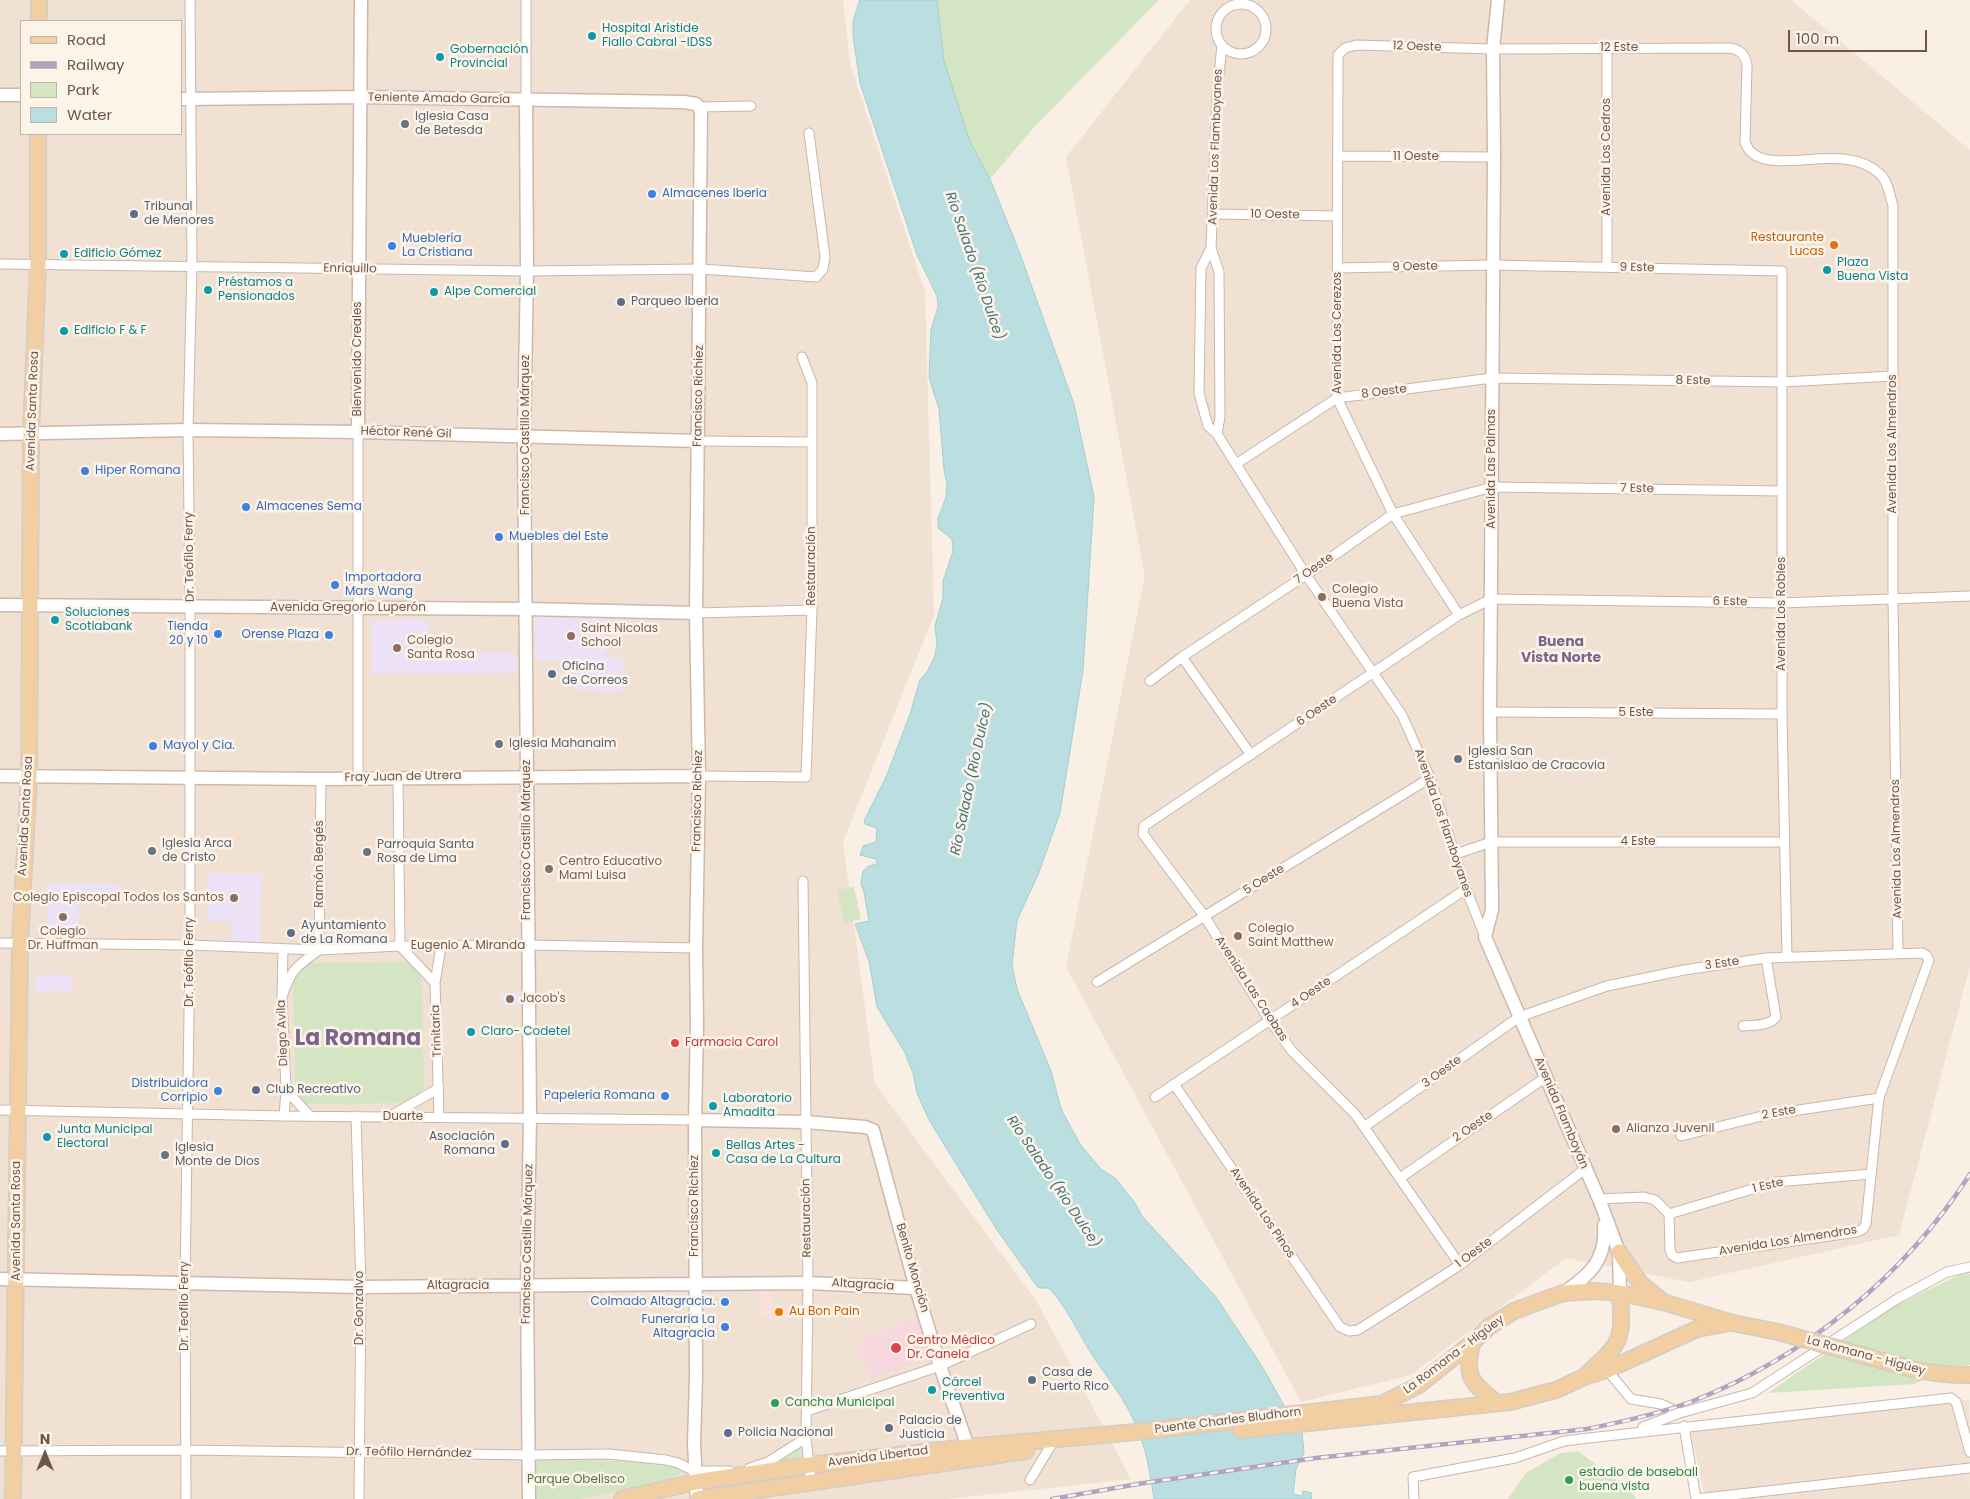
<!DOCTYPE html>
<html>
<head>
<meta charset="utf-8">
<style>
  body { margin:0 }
  #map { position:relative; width:1970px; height:1499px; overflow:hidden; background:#f9efe4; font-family:Poppins,sans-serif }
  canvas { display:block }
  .legend { position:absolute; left:20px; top:20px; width:162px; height:115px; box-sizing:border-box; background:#fdf4e9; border:1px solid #c4b5aa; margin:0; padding:6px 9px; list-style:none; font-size:15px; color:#6f564c }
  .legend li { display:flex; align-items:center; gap:10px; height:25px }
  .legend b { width:25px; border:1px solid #c4b5aa }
  .north { position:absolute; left:20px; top:1429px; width:50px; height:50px; -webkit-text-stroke:4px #fdf4e9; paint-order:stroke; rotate:0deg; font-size:14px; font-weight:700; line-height:20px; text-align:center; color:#6f564c }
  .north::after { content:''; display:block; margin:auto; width:18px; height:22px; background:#6f564c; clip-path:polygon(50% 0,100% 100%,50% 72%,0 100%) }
  .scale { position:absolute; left:1788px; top:30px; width:139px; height:22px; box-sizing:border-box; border:2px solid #6f564c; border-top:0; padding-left:6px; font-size:15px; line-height:18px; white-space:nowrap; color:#6f564c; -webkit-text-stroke:4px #fdf4e9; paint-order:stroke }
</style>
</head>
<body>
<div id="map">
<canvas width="1970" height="1499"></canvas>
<ul class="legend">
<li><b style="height:6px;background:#f2cea3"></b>Road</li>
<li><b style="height:6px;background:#b1a4c1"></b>Railway</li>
<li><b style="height:14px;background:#d4e5c4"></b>Park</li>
<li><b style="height:14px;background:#bbdee1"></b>Water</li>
</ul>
<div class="north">N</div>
<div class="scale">100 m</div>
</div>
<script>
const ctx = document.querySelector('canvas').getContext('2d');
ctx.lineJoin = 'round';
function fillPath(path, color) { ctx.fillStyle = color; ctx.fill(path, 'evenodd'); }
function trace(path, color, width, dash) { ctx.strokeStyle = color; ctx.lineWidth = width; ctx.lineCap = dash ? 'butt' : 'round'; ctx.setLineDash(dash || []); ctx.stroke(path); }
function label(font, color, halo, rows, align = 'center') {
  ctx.font = font + ' Poppins,sans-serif'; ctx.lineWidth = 5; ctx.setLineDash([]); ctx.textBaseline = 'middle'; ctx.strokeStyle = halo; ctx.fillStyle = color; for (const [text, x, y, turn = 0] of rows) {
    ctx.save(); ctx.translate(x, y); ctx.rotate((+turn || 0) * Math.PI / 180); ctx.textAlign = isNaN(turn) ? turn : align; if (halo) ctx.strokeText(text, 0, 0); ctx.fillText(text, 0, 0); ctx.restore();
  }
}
const residential = new Path2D(`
  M0 0H843L850 64 925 292 934 615 843 842 875 1084 1037 1302 1131 1479 948 1499H0ZM21 21H181V134H21Z
  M1190 0H1791L1970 150V966L1899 1235 1689 1282 1566 1258 1411 1375 1301 1402 1066 967 1145 576 1066 157Z
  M1969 1400 1970 1499H1705L1691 1431Z`);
const commercial = new Path2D(`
  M760 1287H773V1305L798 1306V1319L759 1318Z`);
const education = new Path2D(`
  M535 613 608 615 606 657 623 658 622 692 574 690 576 660H535Z
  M371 620H428V644L423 645V653H516V673L372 674Z
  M208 873 262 874 260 942 232 941V922L207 921Z
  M48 883 121 885V901L79 900 78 935 47 934Z
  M35 975H72V991H35Z
  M520 992 521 1005H500V993Z`);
const medical = new Path2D(`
  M922 1317 936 1355 871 1379 857 1342Z`);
const green = new Path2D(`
  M937 0H1159L1034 127 990 179 970 142 944 61Z
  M854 887 861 919 844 923 837 890Z
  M411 962 422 980 424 1089 405 1103 306 1104 295 1089 293 977 309 963Z
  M1970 1274V1365L1955 1367 1914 1384 1768 1393 1893 1307 1959 1275Z
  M802 1442 799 1462 769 1464Z
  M1578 1451 1627 1488 1637 1499H1508L1526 1473 1561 1453Z
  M534 1459 665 1462 680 1467 679 1475 647 1486 578 1499H535Z
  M800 1468 802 1481 706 1490 704 1479Z`);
const water = new Path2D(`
  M860 0H937L944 61 970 142 990 179 1019 251 1074 404 1094 497 1083 670 1060 813 1038 875 1017 920 1012 965 1017 989 1051 1071 1061 1109 1080 1144 1100 1168 1116 1179 1135 1203 1142 1216 1216 1297 1263 1368 1287 1411 1302 1432 1304 1453 1296 1469 1293 1494 1302 1496 1303 1491 1312 1493 1311 1499H1154C1150 1473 1146 1445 1134 1421 1123 1396 1105 1375 1091 1353 1077 1331 1066 1306 1049 1288H1039L1036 1285 995 1227 929 1120 917 1093 913 1073 905 1053 877 1007 869 961 855 924 869 921 864 892 861 884 863 871 869 866 877 864 876 859 860 855 863 846 876 842 877 828 865 824 864 821 887 775 910 714 920 680 927 672 935 656 937 644 935 626 943 598V581L953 551 952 539 938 528V519L946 497 947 485 944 469 939 409 929 377 931 330 938 307 937 296 917 255 860 83 853 35V22Z`);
const street = new Path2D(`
  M1216 29a25 25 0 1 1 50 0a25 25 0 1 1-50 0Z
  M1222 45 1217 94 1211 248 1201 268 1199 393 1208 426 1217 434 1306 575 1402 715 1430 778 1466 889 1485 937
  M1607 48V267
  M526 100V0
  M699 107 751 106
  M1338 156 1494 157
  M1213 214 1338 216
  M1211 248 1219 272 1220 417 1217 434
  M0 264 527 271 701 269 816 277 823 269 825 257 809 133
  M1337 268 1492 265 1782 271V714L1787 957
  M358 432V778
  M698 441 812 442
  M1236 464 1337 398 1492 378 1783 382 1893 376
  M696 613 812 610
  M1459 615 1393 514 1337 398 1338 55 1345 48 1356 45 1493 49 1730 48C1740 50 1745 54 1747 65L1745 142C1747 146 1748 150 1751 152 1776 176 1845 140 1880 174 1888 181 1890 196 1893 206V599L1898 953
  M1182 657 1251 755
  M1150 681 1182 657 1306 575 1393 514 1492 487 1782 491
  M1490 712 1782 714
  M699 776 806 777 812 610V383L802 357
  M398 777 400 946 435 983
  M1456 854 1491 842H1785
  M803 881 808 1283 806 1438 811 1482
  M0 943 190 945 319 950 400 946 528 945 696 948
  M283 949 282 997 286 1090 284 1116
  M1097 982 1430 778
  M282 997C291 969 296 967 319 950L321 779
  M1743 1026C1753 1025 1770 1026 1776 1017L1766 958
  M1174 1084 1340 1327 1349 1331 1358 1330 1460 1265 1585 1169
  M286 1090 310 1116
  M1155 1097 1466 889
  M0 1110 284 1116 695 1120
  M356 1116 361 1287 359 1499
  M389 1117 439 1088
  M439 1117 435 983 441 946
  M1364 1127 1519 1017 1607 986 1684 970 1766 958 1922 953 1926 955 1929 960 1879 1098 1866 1224 1863 1229 1857 1232 1677 1258 1672 1255 1670 1250 1669 1214 1655 1200 1644 1197 1599 1199
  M1681 1136 1766 1115 1879 1098
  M1400 1178 1546 1077
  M1669 1214 1776 1182 1871 1174
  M1460 1265 1355 1114 1292 1051 1270 1021 1205 917 1143 834 1144 826 1459 615 1491 599 1782 603 1970 596
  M1607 1370 1631 1399 1661 1404 1680 1413
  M807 1411 940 1366 1031 1324
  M1684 1426 1696 1499
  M1643 1427 1680 1413 1752 1393 1897 1299 1947 1272 1970 1267
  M0 1451 185 1450 529 1455 609 1454 666 1460 678 1463 694 1471H729
  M750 1468 768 1462 806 1438
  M1030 1480 1050 1447
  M186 1499 185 1283 190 945V606L188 430 192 265 190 0
  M1414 1499 1413 1477 1515 1458 1564 1441 1589 1438 1951 1398 1956 1402 1970 1452
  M1696 1499 1970 1468`);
const secondary = new Path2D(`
  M1498 0 1493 49 1494 157 1490 712 1492 909 1485 937 1599 1199 1619 1252 1620 1293
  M0 95H21
  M181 99 360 97 684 102 696 104 701 110 696 613 699 776 696 948 697 1025 695 1120 696 1376 694 1444 697 1499
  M526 100 527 271 524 437 530 1118 527 1286 529 1499
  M358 432 361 0
  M0 434 188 430 358 432 698 441
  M0 605 527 609 696 613
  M0 776 321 779 699 776
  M695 1120 806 1122 865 1127 873 1130 916 1288 940 1366 968 1447
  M0 1279 361 1287 808 1283 916 1288
  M1563 1293C1589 1276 1607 1260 1604 1225`);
const primary = new Path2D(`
  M39 21V0
  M1619 1252 1640 1283 1662 1301
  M1473 1342C1463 1375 1471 1383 1497 1403
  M1862 1355C1901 1366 1930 1376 1970 1375
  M1587 1374C1622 1342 1623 1341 1620 1293
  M1241 1430 1510 1402 1556 1390 1584 1377 1607 1370 1697 1329 1729 1323
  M13 1499 20 943 29 776 31 434 38 264V134
  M622 1499 695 1482 809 1465 968 1447 1136 1432 1382 1404 1419 1385 1473 1342 1490 1326 1514 1311 1563 1293 1594 1291 1620 1293 1663 1302 1733 1323 1778 1332
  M698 1499 1026 1451`);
const rail = new Path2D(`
  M1052 1499 1144 1483 1316 1458 1587 1429C1622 1422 1659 1414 1693 1401 1805 1357 1905 1276 1970 1174`);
const primaryBridge = new Path2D(`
  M1778 1332 1862 1355`);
const markers = [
  [592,36,5,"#0f9aa8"],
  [440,57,5,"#0f9aa8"],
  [405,124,5,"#6b7280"],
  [652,194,5,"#3f7fe0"],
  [134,214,5,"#5c6f8a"],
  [1834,245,5,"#e8710a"],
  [392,246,5,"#3f7fe0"],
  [64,254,5,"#0f9aa8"],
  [1827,270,5,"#0f9aa8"],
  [208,290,5,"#0f9aa8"],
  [434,292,5,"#0f9aa8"],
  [621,302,5,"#5c6f8a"],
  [64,331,5,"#0f9aa8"],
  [85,471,5,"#3f7fe0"],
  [246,507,5,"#3f7fe0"],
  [499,537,5,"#3f7fe0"],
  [335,585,5,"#3f7fe0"],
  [1322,597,5,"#8d6e63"],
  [55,620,5,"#0f9aa8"],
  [218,634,5,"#3f7fe0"],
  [329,635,5,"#3f7fe0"],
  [571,636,5,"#8d6e63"],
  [397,648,5,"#8d6e63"],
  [552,674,5,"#5c6f8a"],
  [499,744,5,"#6b7280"],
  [153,746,5,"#3f7fe0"],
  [1458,759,5,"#6b7280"],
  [152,851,5,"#6b7280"],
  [367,852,5,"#6b7280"],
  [549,869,5,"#8d6e63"],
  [234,898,5,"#8d6e63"],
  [63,917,5,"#8d6e63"],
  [291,933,5,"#5c6f8a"],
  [1238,936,5,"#8d6e63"],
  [510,999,5,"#8d6e63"],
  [471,1032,5,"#0f9aa8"],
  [675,1043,5,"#e0444e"],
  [256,1090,5,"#5c6f8a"],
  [218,1091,5,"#3f7fe0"],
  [665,1096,5,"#3f7fe0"],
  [713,1106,5,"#0f9aa8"],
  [1616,1129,5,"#8d6e63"],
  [47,1137,5,"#0f9aa8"],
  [505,1144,5,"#5c6f8a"],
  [716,1153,5,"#0f9aa8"],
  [165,1155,5,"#6b7280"],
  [725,1302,5,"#3f7fe0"],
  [779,1312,5,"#e8710a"],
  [725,1327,5,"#3f7fe0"],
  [896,1348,6,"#e0444e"],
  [1032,1380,5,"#5c6f8a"],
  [932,1390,5,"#0f9aa8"],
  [775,1403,5,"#2e9e5b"],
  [889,1428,5,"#5c6f8a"],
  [728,1433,5,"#5c6f8a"],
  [1569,1480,5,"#2e9e5b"]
];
const cultureNames = [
  ["Hospital Arístide",602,29],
  ["Fiallo Cabral -IDSS",602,43],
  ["Gobernación",450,50],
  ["Provincial",450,64],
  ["Edificio Gómez",74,254],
  ["Plaza",1837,263],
  ["Buena Vista",1837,277],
  ["Préstamos a",218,283],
  ["Pensionados",218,297],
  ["Alpe Comercial",444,292],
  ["Edificio F & F",74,331],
  ["Soluciones",65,613],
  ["Scotiabank",65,627],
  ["Claro- Codetel",481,1032],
  ["Laboratorio",723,1099],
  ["Amadita",723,1113],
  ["Junta Municipal",57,1130],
  ["Electoral",57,1144],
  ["Bellas Artes -",726,1146],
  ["Casa de La Cultura",726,1160],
  ["Cárcel",942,1383],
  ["Preventiva",942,1397]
];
const streetNames = [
  ["12 Oeste",1417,47,2],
  ["12 Este",1619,48],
  ["Teniente Amado García",439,99,1],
  ["Avenida Los Flamboyanes",1216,147,-88],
  ["11 Oeste",1416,157],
  ["Avenida Los Cedros",1607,157,-90],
  ["10 Oeste",1275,215,1],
  ["9 Oeste",1415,267,-1],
  ["9 Este",1637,268,1],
  ["Enriquillo",350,269,1],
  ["Avenida Los Cerezos",1338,333,-90],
  ["Bienvenido Creales",358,359,-90],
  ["8 Este",1693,381,1],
  ["8 Oeste",1384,392,-7],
  ["Francisco Richiez",699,396,-89],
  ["Avenida Santa Rosa",33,411,-88],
  ["Héctor René Gil",406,433,2],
  ["Francisco Castillo Márquez",526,435,-90],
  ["Avenida Los Almendros",1893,444,-90],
  ["Avenida Las Palmas",1492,469,-90],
  ["7 Este",1637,489,1],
  ["Dr. Teófilo Ferry",190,557,-91],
  ["Restauración",812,566,-90],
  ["7 Oeste",1314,569,-35],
  ["6 Este",1730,602,1],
  ["Avenida Gregorio Luperón",348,608],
  ["Avenida Los Robles",1782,614,-90],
  ["6 Oeste",1317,711,-34],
  ["5 Este",1636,713],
  ["Fray Juan de Utrera",403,777,-1],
  ["Francisco Richiez",698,801,-89],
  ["Avenida Santa Rosa",26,816,-87],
  ["Avenida Los Flamboyanes",1443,823,71],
  ["Francisco Castillo Márquez",527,840,-90],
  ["4 Este",1638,842],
  ["Avenida Los Almendros",1897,849,-91],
  ["Ramón Bergés",320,864,-90],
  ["5 Oeste",1264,880,-32],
  ["Eugenio A. Miranda",468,946],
  ["Dr. Teófilo Ferry",190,962,-90],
  ["3 Este",1722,964,-8],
  ["Avenida Las Caobas",1251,989,57],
  ["4 Oeste",1311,993,-34],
  ["Trinitaria",437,1031,-92],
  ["Diego Avila",283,1033,-92],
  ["3 Oeste",1442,1072,-36],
  ["Avenida Flamboyán",1561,1113,67],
  ["2 Este",1779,1113,-10],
  ["Duarte",403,1117],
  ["2 Oeste",1473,1127,-34],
  ["1 Este",1768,1186,-13],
  ["Francisco Richiez",695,1206,-90],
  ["Avenida Los Pinos",1262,1213,56],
  ["Restauración",807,1218,-91],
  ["Avenida Santa Rosa",17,1221,-90],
  ["Avenida Los Almendros",1788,1241,-9],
  ["Francisco Castillo Márquez",528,1244,-89],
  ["1 Oeste",1474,1253,-37],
  ["Benito Monción",912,1268,74],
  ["Altagracia",863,1285,3],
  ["Altagracia",458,1286],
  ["Dr. Teofilo Ferry",185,1306,-90],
  ["Dr. Gonzalvo",360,1308,-90],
  ["La Romana - Higüey",1454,1355,-37],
  ["La Romana - Higüey",1866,1356,15],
  ["Puente Charles Bludhorn",1228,1421,-7],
  ["Dr. Teófilo Hernández",409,1453,1],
  ["Avenida Libertad",878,1457,-7]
];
const worshipNames = [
  ["Iglesia Casa",415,117],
  ["de Betesda",415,131],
  ["Iglesia Mahanaim",509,744],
  ["Iglesia San",1468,752],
  ["Estanislao de Cracovia",1468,766],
  ["Iglesia Arca",162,844],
  ["de Cristo",162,858],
  ["Parroquia Santa",377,845],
  ["Rosa de Lima",377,859],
  ["Iglesia",175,1148],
  ["Monte de Dios",175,1162]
];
const shopNames = [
  ["Almacenes Iberia",662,194],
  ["Mueblería",402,239],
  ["La Cristiana",402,253],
  ["Hiper Romana",95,471],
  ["Almacenes Sema",256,507],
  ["Muebles del Este",509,537],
  ["Importadora",345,578],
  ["Mars Wang",345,592],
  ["Tienda",208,627,"right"],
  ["20 y 10",208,641,"right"],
  ["Orense Plaza",319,635,"right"],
  ["Mayol y Cia.",163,746],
  ["Distribuidora",208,1084,"right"],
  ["Corripio",208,1098,"right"],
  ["Papelería Romana",655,1096,"right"],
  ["Colmado Altagracia.",715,1302,"right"],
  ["Funeraria La",715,1320,"right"],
  ["Altagracia",715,1334,"right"]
];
const serviceNames = [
  ["Tribunal",144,207],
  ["de Menores",144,221],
  ["Parqueo Iberia",631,302],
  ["Oficina",562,667],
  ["de Correos",562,681],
  ["Ayuntamiento",301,926],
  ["de La Romana",301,940],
  ["Club Recreativo",266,1090],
  ["Asociación",495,1137,"right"],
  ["Romana",495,1151,"right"],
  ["Casa de",1042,1373],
  ["Puerto Rico",1042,1387],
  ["Palacio de",899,1421],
  ["Justicia",899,1435],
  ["Policia Nacional",738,1433]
];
const foodNames = [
  ["Restaurante",1824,238],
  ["Lucas",1824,252],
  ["Au Bon Pain",789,1312,"left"]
];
const educationNames = [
  ["Colegio",1332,590],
  ["Buena Vista",1332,604],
  ["Saint Nicolas",581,629],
  ["School",581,643],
  ["Colegio",407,641],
  ["Santa Rosa",407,655],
  ["Centro Educativo",559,862],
  ["Mami Luisa",559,876],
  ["Colegio Episcopal Todos los Santos",224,898,"right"],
  ["Colegio",1248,929],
  ["Saint Matthew",1248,943],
  ["Colegio",63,932,"center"],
  ["Dr. Huffman",63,946,"center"],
  ["Jacob's",520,999],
  ["Alianza Juvenil",1626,1129]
];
const healthNames = [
  ["Farmacia Carol",685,1043],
  ["Centro Médico",907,1341],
  ["Dr. Canela",907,1355]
];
const leisureNames = [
  ["Cancha Municipal",785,1403],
  ["estadio de baseball",1579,1473],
  ["buena vista",1579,1487]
];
const parkNames = [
  ["Parque Obelisco",576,1480]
];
const waterNames = [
  ["Río Salado (Río Dulce)",974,266,71],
  ["Río Salado (Río Dulce)",972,779,-78],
  ["Río Salado (Río Dulce)",1053,1182,56]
];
const neighbourhoodNames = [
  ["Buena",1561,642],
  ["Vista Norte",1561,658]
];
const townNames = [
  ["La Romana",358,1039]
];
fillPath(residential, '#f0e1d3');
fillPath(commercial, '#f9e0d9');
fillPath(education, '#ece1f6');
fillPath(medical, '#f6d8de');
fillPath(green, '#d4e5c4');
fillPath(water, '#bbdee1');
trace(water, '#a2ced1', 1);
trace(street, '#c9b7ab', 11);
trace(secondary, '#ceb8ac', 15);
trace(primary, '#d4ccc9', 18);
trace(street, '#fff', 9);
trace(secondary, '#fff', 12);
trace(primary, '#f2cea3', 15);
trace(rail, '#b1a4c1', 4.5);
trace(rail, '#fdf4e9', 2.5, [8]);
trace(primaryBridge, '#d4ccc9', 18, []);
trace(primaryBridge, '#f2cea3', 15);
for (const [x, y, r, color] of markers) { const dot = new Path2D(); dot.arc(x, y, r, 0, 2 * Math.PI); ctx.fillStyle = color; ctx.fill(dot); trace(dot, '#fdf4e9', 2); }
label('12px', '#0d838f', '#fdf4e9', cultureNames, 'left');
label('12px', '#6f564c', '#fdf4e9', streetNames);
label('12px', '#5b616d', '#fdf4e9', worshipNames, 'left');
label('12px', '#366cbe', '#fdf4e9', shopNames, 'left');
label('12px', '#4e5e75', '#fdf4e9', serviceNames, 'left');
label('12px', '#c56008', '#fdf4e9', foodNames, 'right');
label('12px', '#785e54', '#fdf4e9', educationNames, 'left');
label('12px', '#be3a42', '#fdf4e9', healthNames, 'left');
label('12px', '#27864d', '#fdf4e9', leisureNames, 'left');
label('12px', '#577446', '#fdf4e9', parkNames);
label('italic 14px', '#45757a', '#fdf4e9', waterNames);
label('bold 14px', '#7a658c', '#fdf4e9', neighbourhoodNames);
label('bold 22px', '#7a658c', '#fdf4e9', townNames);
</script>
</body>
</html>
